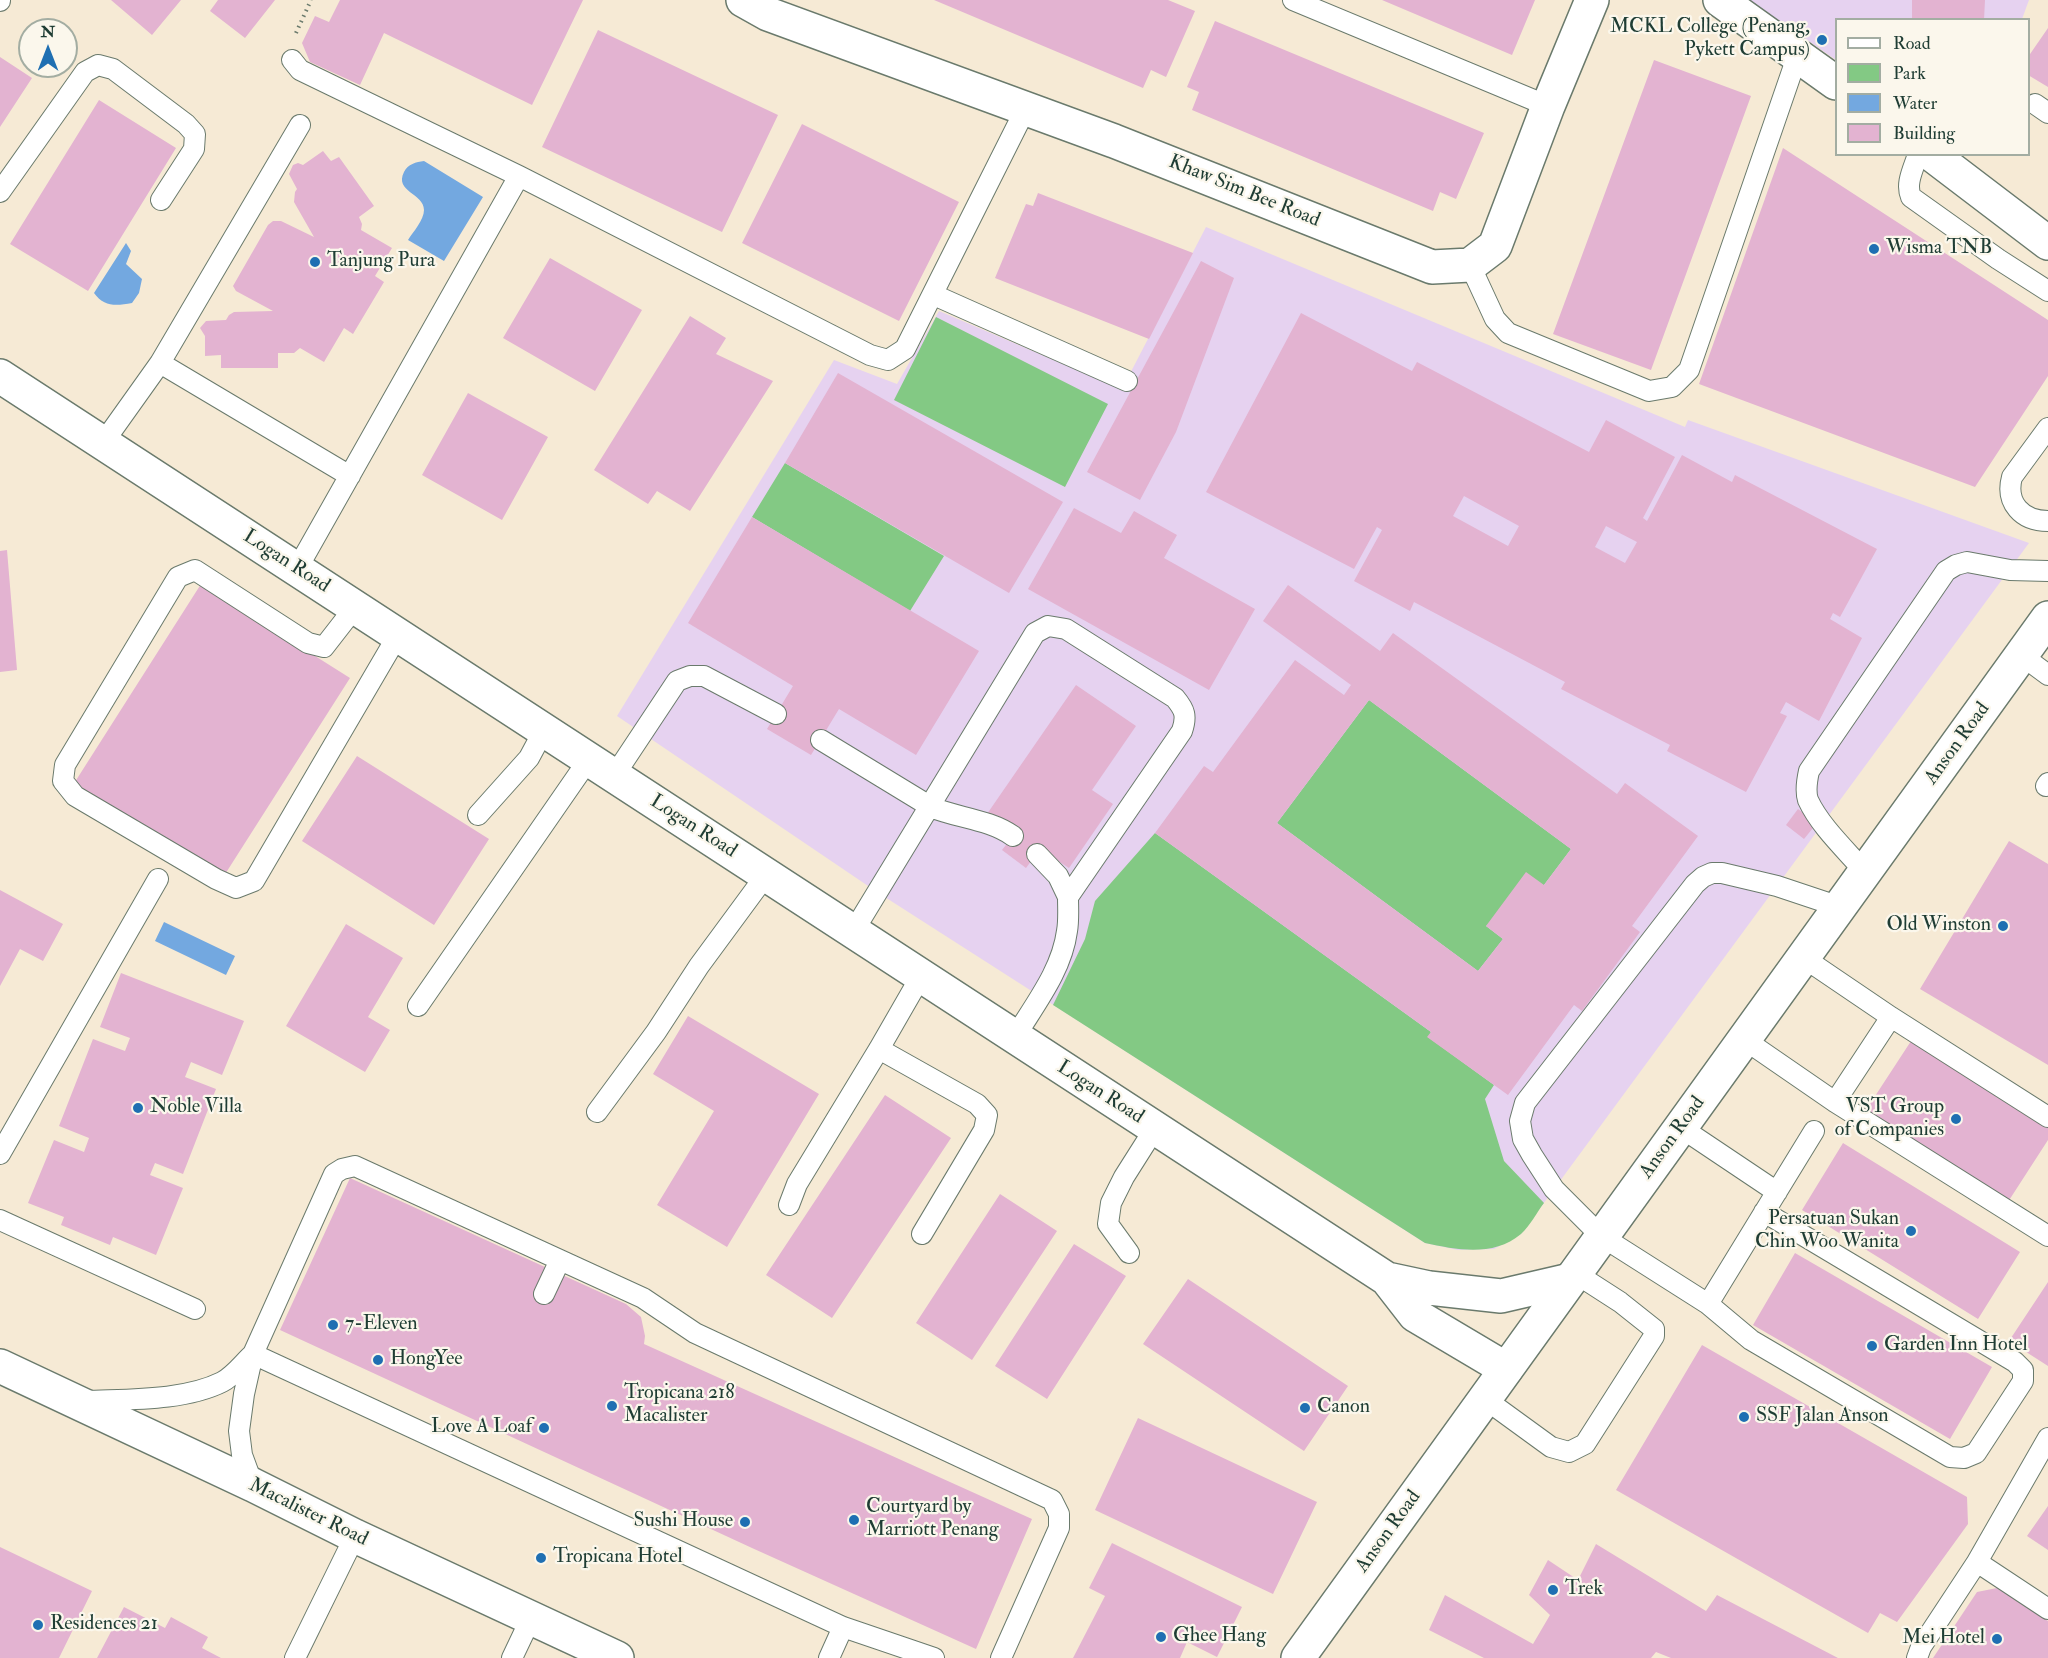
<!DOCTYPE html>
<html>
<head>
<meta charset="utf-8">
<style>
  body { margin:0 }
  #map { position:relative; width:2048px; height:1658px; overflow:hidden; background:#f6ead5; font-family:"IM FELL Double Pica",serif }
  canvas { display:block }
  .legend { position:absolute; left:1835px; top:18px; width:195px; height:138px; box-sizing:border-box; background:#fbf7ec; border:2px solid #a3ada2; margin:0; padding:8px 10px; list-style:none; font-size:18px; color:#1f3d34 }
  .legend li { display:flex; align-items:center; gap:12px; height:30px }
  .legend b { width:30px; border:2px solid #a3ada2 }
  .north { position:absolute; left:18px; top:18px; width:60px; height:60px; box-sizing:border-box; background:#fbf7ec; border:2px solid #a3ada2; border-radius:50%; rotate:0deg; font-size:16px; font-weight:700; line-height:24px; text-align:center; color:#1f3d34 }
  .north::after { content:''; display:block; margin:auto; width:21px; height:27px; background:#1f6fb2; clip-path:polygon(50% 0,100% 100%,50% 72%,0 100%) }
</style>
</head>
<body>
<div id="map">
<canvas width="2048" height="1658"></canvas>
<ul class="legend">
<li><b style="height:8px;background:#fff"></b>Road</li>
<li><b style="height:16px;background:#83c984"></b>Park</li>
<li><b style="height:16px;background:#73a8e0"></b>Water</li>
<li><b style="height:16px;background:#e3b3d1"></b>Building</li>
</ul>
<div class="north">N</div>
</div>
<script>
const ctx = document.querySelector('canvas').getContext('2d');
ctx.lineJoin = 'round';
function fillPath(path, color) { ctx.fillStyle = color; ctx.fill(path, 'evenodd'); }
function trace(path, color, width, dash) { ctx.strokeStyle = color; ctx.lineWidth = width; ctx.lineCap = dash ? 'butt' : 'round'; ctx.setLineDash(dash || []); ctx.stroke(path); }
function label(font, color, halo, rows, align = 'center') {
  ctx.font = font + ' "IM FELL Double Pica",serif'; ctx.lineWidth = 4.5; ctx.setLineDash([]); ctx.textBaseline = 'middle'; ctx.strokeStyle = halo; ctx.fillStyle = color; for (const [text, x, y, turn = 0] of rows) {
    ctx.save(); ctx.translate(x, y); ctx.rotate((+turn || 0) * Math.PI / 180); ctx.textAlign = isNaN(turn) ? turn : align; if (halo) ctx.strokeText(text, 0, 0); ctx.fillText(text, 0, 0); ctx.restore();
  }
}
const built = new Path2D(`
  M1749 0H2029L2022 19 1836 20V60Z
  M1206 227 1685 427 1688 420 2029 543 1521 1234 1494 1249 1458 1250 1425 1243 877 892 617 716 834 360 897 384 939 311 1122 389Z`);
const green = new Path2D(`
  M936 317 1108 404 1065 487 894 400Z
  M785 463 944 556 910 611 752 517Z
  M1369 700 1571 849 1544 885 1486 926 1503 939 1478 971 1277 823Z
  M1155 833 1431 1032 1428 1037 1494 1085 1485 1099 1504 1161 1544 1203C1537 1212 1530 1226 1521 1234 1494 1257 1457 1250 1425 1243L1053 1005 1085 939 1095 901Z`);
const water = new Path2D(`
  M424 161 483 197 444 261 408 240C413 232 424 220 424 210 424 193 394 192 404 172 408 164 416 162 424 161Z
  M126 243 131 251 126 264 142 279 139 293 132 303C116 306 104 307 94 293Z
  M164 922 235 956 226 975 155 941Z`);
const building = new Path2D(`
  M111 0H181L152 35Z
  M218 0H275L245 38 210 11Z
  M340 0H583L532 105 384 33 360 85 310 62 302 43 315 16 329 22Z
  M934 0H1168L1195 11 1166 77 1151 70 1143 88Z
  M1382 0H1535L1512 55Z
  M1912 0H1985L1984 20H1912Z
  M1215 21 1484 133 1456 199 1440 192 1433 211 1192 110 1199 92 1187 87Z
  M2048 28V87L2028 75V57Z
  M598 30 778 115 722 232 542 147Z
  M0 57 32 78 0 127Z
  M1654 60 1751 96 1651 370 1553 334Z
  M99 100 176 148 88 291 10 244Z
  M802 124 959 202 899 321 742 243Z
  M1783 148 2048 320V376L1975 487 1699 384Z
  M323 151 331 161 339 157 374 206 359 217 362 224 361 230 392 248 375 276 384 282 353 334 344 328 324 362 300 348 294 353H278V368H221V355L205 356V336L200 328 206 321 226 320 229 315 234 312 273 311 236 291 233 286 268 225 273 221H281L314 237 294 202 295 192 297 189 289 174 293 165 298 163 303 165Z
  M1038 193 1193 253 1149 339 995 278 1026 204 1033 206Z
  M550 258 642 310 595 391 503 338Z
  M1201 261 1234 278 1176 432 1140 500 1087 472Z
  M1301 313 1412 371 1417 362 1589 452 1606 420 1675 457 1643 518 1647 521 1682 455 1732 482 1735 475 1877 549 1840 617 1833 613 1830 619 1862 638 1819 721 1786 702 1780 713 1787 716 1746 792 1667 751 1670 745 1561 689 1565 682 1414 602 1410 611 1354 581 1382 530 1377 527 1354 569 1206 492ZM1464 496 1519 526 1508 546 1453 516ZM1606 526 1637 542 1625 563 1595 547Z
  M690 316 726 338 716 354 773 381 690 511 657 491 648 504 594 470Z
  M838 373 1063 502 1009 593 785 463Z
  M468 393 548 437 502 520 422 475Z
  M1074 508 1121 533 1134 511 1177 535 1164 558 1255 609 1209 690 1028 589Z
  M752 517 979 651 916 755 839 709 811 755 767 729 793 686 688 623Z
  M7 550 17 670 0 672V551Z
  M201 584 350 678 222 879 73 785Z
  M1288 585 1380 651 1393 633 1617 794 1625 783 1698 836 1632 926 1640 932 1582 1011 1574 1005 1508 1095 1427 1037 1431 1032 1155 833 1204 766 1213 772 1295 660 1344 695 1351 685 1263 621ZM1369 700 1571 849 1544 885 1526 872 1486 926 1503 939 1478 971 1277 823Z
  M1076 685 1136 726 1092 790 1113 804 1069 868 1040 849 1026 868 1002 850 1013 836 987 814Z
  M357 756 489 839 434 925 302 841Z
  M1798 809 1817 823 1804 839 1786 825Z
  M2009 841 2048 864V1065L1920 989Z
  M0 890 63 924 43 961 20 949 0 986Z
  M346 924 403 958 368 1017 390 1030 365 1072 286 1026Z
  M121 973 244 1021 222 1075 191 1062 185 1077 216 1089 183 1174 155 1163 150 1175 183 1188 156 1255 113 1237 110 1245 61 1225 64 1217 28 1203 54 1140 84 1152 89 1138 59 1126 93 1039 125 1051 130 1038 100 1027Z
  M688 1016 819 1094 727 1247 657 1205 714 1111 653 1074Z
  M1913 1038 2048 1125V1140L2006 1205 1864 1113Z
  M885 1095 951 1138 832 1318 766 1275Z
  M1843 1143 2020 1252 1978 1319 1802 1210Z
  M350 1178 626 1304 641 1317 645 1336 644 1344 1032 1519 976 1649 752 1548 280 1330Z
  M1000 1194 1057 1231 972 1360 916 1323Z
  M1074 1244 1126 1276 1047 1399 995 1366Z
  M1795 1253 1992 1367 1950 1439 1753 1325Z
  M1188 1279 1348 1386 1304 1451 1143 1344Z
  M2048 1282V1366L2009 1341Z
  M1702 1345 1967 1497 1968 1524 1897 1622 1880 1613 1868 1633 1616 1490Z
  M1138 1418 1317 1502 1273 1594 1095 1510Z
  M2048 1506V1550L2027 1536Z
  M1112 1543 1242 1607 1217 1657 1187 1642 1180 1658H1073L1105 1596 1089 1588Z
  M1596 1544 1706 1611 1717 1595 1838 1658H1671L1656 1652 1651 1658H1484L1429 1630 1445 1595 1533 1644 1550 1615 1529 1595 1548 1560 1578 1580Z
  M0 1547 92 1591 59 1658H0Z
  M1997 1588 2048 1621V1658H1933L1977 1592Z
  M124 1607 165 1628 171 1617 208 1637 202 1648 221 1658H97Z`);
const path = new Path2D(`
  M296 33 311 0`);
const lane = new Path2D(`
  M1293 0 1548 106
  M0 1V0
  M292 60 300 70 519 176 870 355 888 360 905 349 1026 108
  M2035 104 2048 113
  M1918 154C1914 168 1905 183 1911 197L1998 259 2048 291
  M0 192 85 72 98 65 113 69 186 124 195 134 194 149 161 200
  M1470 265 1495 319 1508 333 1649 391 1672 387 1689 370 1798 54
  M934 295 1127 381
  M160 363 350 476
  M2048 428 2012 477C2005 503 2022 521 2048 521
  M103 443 160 363 300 125
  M297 569 519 176
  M354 606 345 620 324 647 308 643 195 570 178 577 65 765 63 781 75 796 216 879 236 888 254 881 398 635
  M2021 655 2048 675
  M821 740 931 807C957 818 989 819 1013 836
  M614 776 677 681 690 676H704L776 714
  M2046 786 2048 783
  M478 815 529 758 544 730
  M1037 854 1058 876 1068 897
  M1865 872C1846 850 1820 826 1808 800 1805 791 1807 780 1809 771L1946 571 1956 565 1967 562 2010 570 2048 571
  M853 932 1035 633 1048 626 1066 629 1175 698C1185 710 1187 716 1182 731L1068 897C1068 908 1069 920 1067 931 1062 970 1035 1004 1015 1037
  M1804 958 1891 1017 2048 1117
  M418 1006 589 759
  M1745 1040 1835 1102 2048 1236
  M879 1049 977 1104 987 1115 984 1130 922 1234
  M1835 1102 1891 1017
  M597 1112 656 1032 699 966 766 875
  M1680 1127 1777 1192
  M0 1154 158 879
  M789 1205 797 1184 879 1049 921 976
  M1764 1212 2015 1362 2023 1370V1381L1976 1453 1964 1458 1950 1457 1751 1340 1708 1304 1601 1236 1554 1189 1532 1155 1523 1139 1520 1121 1525 1103 1695 884 1703 877 1712 873H1722L1777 886 1840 907
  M0 1220 195 1309
  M1129 1253 1108 1224 1111 1203 1124 1177 1155 1128
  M544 1294 560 1260
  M1708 1304 1814 1131
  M253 1354 843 1627 934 1658
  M1485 1399 1551 1447 1569 1452 1585 1444 1654 1336V1329L1620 1302 1575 1273
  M86 1401C128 1399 184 1401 222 1382 234 1376 244 1362 253 1354
  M2048 1438 1977 1562 2048 1609
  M253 1485 242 1455 239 1431 244 1394 253 1354 334 1174 342 1169 355 1166 643 1298 695 1333 1052 1500 1059 1514V1528L1001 1658
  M295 1658 355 1536
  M512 1658 531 1618
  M829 1658 843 1627
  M1917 1658 1921 1647 1977 1562`);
const street = new Path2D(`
  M743 0 768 14 1114 141 1432 267 1470 265 1495 246 1548 106 1592 0
  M1720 0 1836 83
  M1931 154 2048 243
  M0 376 1387 1279 1415 1315 1506 1369
  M1387 1279 1429 1288 1501 1296 1570 1280`);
const secondary = new Path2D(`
  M0 1366 253 1485 355 1536 617 1658
  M1298 1658 2048 618`);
const markers = [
  [1822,40,6,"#1f6fb2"],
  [1874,249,6,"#1f6fb2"],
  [315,262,6,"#1f6fb2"],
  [2003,926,6,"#1f6fb2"],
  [138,1108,6,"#1f6fb2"],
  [1956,1119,6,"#1f6fb2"],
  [1911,1231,6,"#1f6fb2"],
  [333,1325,6,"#1f6fb2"],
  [1872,1346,6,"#1f6fb2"],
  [378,1360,6,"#1f6fb2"],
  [612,1406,6,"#1f6fb2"],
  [1305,1408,6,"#1f6fb2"],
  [1744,1417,6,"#1f6fb2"],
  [544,1428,6,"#1f6fb2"],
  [854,1520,6,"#1f6fb2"],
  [745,1522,6,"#1f6fb2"],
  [541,1558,6,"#1f6fb2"],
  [1553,1590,6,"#1f6fb2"],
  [38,1625,6,"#1f6fb2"],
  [1161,1637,6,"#1f6fb2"],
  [1997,1639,6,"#1f6fb2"]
];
const poiNames = [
  ["MCKL College (Penang,",1810,28,"right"],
  ["Pykett Campus)",1810,51,"right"],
  ["Wisma TNB",1886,249],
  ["Tanjung Pura",327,262],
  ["Old Winston",1991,926,"right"],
  ["Noble Villa",150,1108],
  ["VST Group",1944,1108,"right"],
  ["of Companies",1944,1131,"right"],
  ["Persatuan Sukan",1899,1220,"right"],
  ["Chin Woo Wanita",1899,1243,"right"],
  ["7-Eleven",345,1325],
  ["Garden Inn Hotel",1884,1346],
  ["HongYee",390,1360],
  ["Tropicana 218",624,1394],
  ["Macalister",624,1417],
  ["Canon",1317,1408],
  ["SSF Jalan Anson",1756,1417],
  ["Love A Loaf",532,1428,"right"],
  ["Courtyard by",866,1508],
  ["Marriott Penang",866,1531],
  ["Sushi House",733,1522,"right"],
  ["Tropicana Hotel",553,1558],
  ["Trek",1565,1590],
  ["Residences 21",50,1625],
  ["Ghee Hang",1173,1637],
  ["Mei Hotel",1985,1639,"right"]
];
const streetNames = [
  ["Khaw Sim Bee Road",1244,192,22],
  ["Logan Road",286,562,33],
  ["Anson Road",1958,744,-54],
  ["Logan Road",693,827,33],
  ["Logan Road",1100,1093,33],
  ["Anson Road",1673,1138,-54],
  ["Macalister Road",308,1513,26],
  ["Anson Road",1389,1532,-54]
];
fillPath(built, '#e6d2f0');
fillPath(green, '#83c984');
fillPath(water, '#73a8e0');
fillPath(building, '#e3b3d1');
trace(lane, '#6a7a6c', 22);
trace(street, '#6a7a6c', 36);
trace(secondary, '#6a7a6c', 36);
trace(path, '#6a7a6c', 4, [1.5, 4.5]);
trace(lane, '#fff', 20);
trace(street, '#fff', 33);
trace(secondary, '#fff', 33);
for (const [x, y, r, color] of markers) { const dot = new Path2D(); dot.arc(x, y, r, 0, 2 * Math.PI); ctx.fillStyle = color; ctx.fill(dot); trace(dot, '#fbf7ec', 2); }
label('20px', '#1f3d34', '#fbf7ec', poiNames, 'left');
label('20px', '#1f3d34', '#fbf7ec', streetNames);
</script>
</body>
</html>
